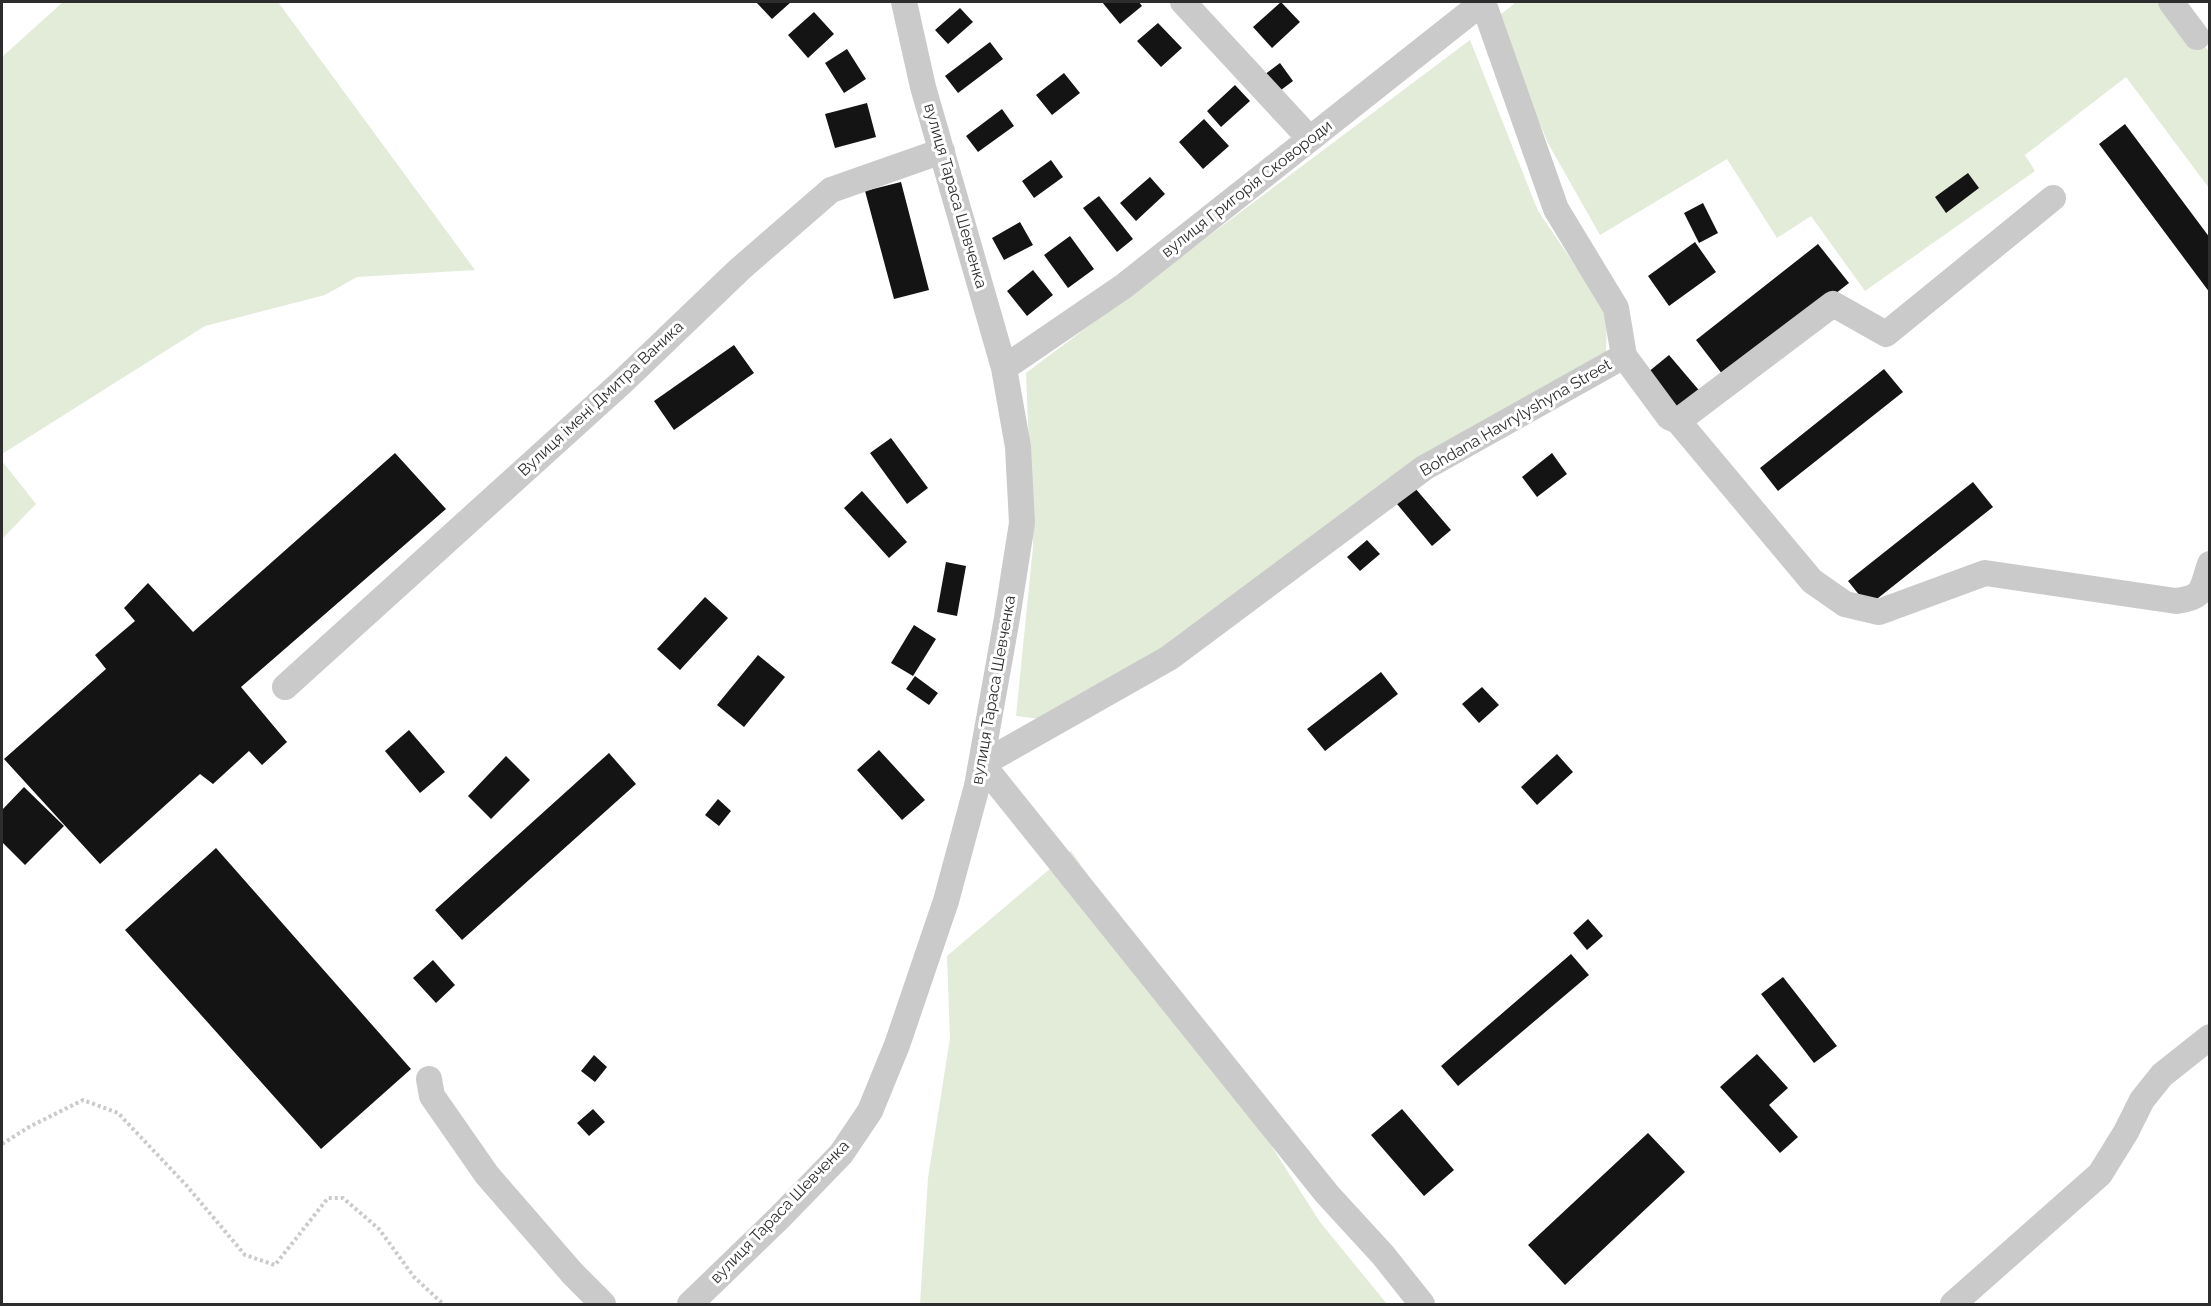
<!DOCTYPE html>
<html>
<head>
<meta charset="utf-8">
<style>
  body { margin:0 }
  #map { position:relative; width:2211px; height:1306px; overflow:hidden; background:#fff; font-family:Raleway,sans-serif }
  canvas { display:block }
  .frame { position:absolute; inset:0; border:3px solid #2d2d2d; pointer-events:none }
</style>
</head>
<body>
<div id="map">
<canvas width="2211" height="1306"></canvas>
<div class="frame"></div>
</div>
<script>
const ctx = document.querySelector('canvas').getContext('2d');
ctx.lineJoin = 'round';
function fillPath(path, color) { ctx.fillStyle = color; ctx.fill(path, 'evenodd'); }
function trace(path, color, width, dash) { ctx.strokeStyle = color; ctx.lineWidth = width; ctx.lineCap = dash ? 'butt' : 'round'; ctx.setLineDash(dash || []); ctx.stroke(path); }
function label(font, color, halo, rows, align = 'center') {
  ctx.font = font + ' Raleway,sans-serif'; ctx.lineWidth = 6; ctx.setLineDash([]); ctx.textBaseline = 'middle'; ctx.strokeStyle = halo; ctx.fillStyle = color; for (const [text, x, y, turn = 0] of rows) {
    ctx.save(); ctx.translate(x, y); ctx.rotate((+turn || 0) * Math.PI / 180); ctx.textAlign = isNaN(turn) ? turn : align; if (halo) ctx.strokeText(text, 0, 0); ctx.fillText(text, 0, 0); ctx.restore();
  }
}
const green = new Path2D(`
  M63 2H278L475 270 357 277 325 295 205 326 2 454V57Z
  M1516 2H2173L2209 52V188L2126 77 2025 155 2035 171 1865 291 1811 216 1777 238 1727 159 1600 235 1549 145 1494 20Z
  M1470 40 1538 211 1607 312 1606 356 1521 410 1243 613 1040 719 1016 716 1033 547 1026 373Z
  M2 461 36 504 2 539Z
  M1071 851 1212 1053 1320 1222 1387 1304H920L928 1178 950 1038 947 956Z`);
const building = new Path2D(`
  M756 2H791L772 19Z
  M1102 2H1139L1142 6 1120 24Z
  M1281 2 1300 22 1272 48 1253 27Z
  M960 8 973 22 948 44 935 30Z
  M814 12 834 34 808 58 788 35Z
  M1158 23 1182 48 1161 67 1137 41Z
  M990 42 1003 59 958 93 945 76Z
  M847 49 866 79 844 93 825 63Z
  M1280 63 1293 81 1277 93 1264 75Z
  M1064 73 1080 93 1052 115 1036 95Z
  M1235 85 1250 101 1221 127 1207 111Z
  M867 103 876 137 835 148 825 114Z
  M1002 109 1014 126 978 152 966 136Z
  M1204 119 1229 146 1203 169 1179 142Z
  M2125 124 2210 238V293L2099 144Z
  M1051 160 1063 177 1034 198 1022 181Z
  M1968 173 1979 188 1946 213 1935 197Z
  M1150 177 1165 194 1136 221 1120 203Z
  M901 182 929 290 894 299 865 191Z
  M1099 196 1133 239 1117 252 1083 208Z
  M1703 203 1718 233 1699 243 1684 213Z
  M1020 222 1033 245 1004 260 992 238Z
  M1070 236 1094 269 1068 288 1044 255Z
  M1695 242 1716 272 1669 306 1648 276Z
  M1818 244 1849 283 1726 379 1696 340Z
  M1033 270 1053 295 1027 316 1007 291Z
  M734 345 754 373 674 430 654 401Z
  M1669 355 1703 395 1681 413 1647 373Z
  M1884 369 1903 392 1778 491 1760 468Z
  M891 438 928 488 907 504 870 453Z
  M395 453 446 509 241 687 287 742 262 765 249 751 213 784 200 774 100 864 4 759 106 669 95 655 135 621 124 608 148 583 193 632Z
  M1552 453 1567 474 1537 497 1522 477Z
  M1973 482 1993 507 1868 606 1848 581Z
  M1415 488 1451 530 1432 546 1397 504Z
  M862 491 907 542 889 558 844 508Z
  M1367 540 1380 554 1360 571 1347 557Z
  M946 562 966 566 957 616 937 612Z
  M705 597 728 618 680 670 657 649Z
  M914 625 936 639 913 676 891 663Z
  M758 655 785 677 744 727 717 705Z
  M1381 672 1398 694 1325 751 1307 729Z
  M915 676 938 693 929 705 906 689Z
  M1482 687 1499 705 1479 723 1462 704Z
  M409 730 445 772 420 793 385 751Z
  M879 750 925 800 902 820 857 770Z
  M609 753 636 784 462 940 435 910Z
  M1557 754 1573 772 1537 805 1521 787Z
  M506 756 530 780 491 819 468 796Z
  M24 787 64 826 25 865 2 842V810Z
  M718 799 731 811 719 826 705 815Z
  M216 848 411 1069 321 1149 125 930Z
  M1588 919 1603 936 1587 950 1573 933Z
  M1571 954 1589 975 1458 1086 1441 1066Z
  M433 960 455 985 436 1003 413 978Z
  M1783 977 1837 1046 1814 1063 1761 994Z
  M1757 1054 1788 1088 1769 1105 1798 1137 1780 1153 1720 1087Z
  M594 1055 607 1067 595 1082 581 1071Z
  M593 1109 605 1122 589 1136 577 1123Z
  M1402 1109 1454 1170 1424 1196 1371 1135Z
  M1648 1133 1685 1172 1565 1285 1528 1245Z`);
const path = new Path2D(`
  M2 1144 29 1127 83 1100 118 1113 186 1185 245 1255 275 1265 328 1198H343L379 1229 414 1277 443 1304`);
const minor = new Path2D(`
  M1183 2 1310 139
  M2171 2 2197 37
  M1624 356 1669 417 1678 421 1812 581 1845 604 1879 612 1985 573 2176 601C2205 597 2201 590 2210 564
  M1004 368 1124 286 1483 2
  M1678 421 1833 304 1886 334 2053 198
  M285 687 621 383 740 269 831 190 942 151
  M429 1079 432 1096 487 1175 573 1274 603 1304
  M690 1304 780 1217 841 1154 870 1111 897 1045 946 901 977 786 1007 618 1022 523 1018 447 1004 368 923 87 904 2
  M1422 1304 1383 1255 1327 1194 982 764 1169 658 1424 468 1624 356 1616 308 1556 209 1483 2
  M1953 1304 2100 1174 2126 1132 2142 1100 2162 1075 2210 1037`);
const streetNames = [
  ["вулиця Григорія Сковороди",1247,189,-38],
  ["вулиця Тараса Шевченка",955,196,74],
  ["Вулиця імені Дмитра Ваника",601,399,-43],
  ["Bohdana Havrylyshyna Street",1516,418,-30],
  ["вулиця Тараса Шевченка",994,690,-80],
  ["вулиця Тараса Шевченка",780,1212,-46]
];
fillPath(green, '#e2ecd9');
fillPath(building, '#141414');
trace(path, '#cacaca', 4, [3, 3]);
trace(minor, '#cacaca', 26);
label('16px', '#2d2d2d', '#fff', streetNames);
</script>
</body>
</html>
